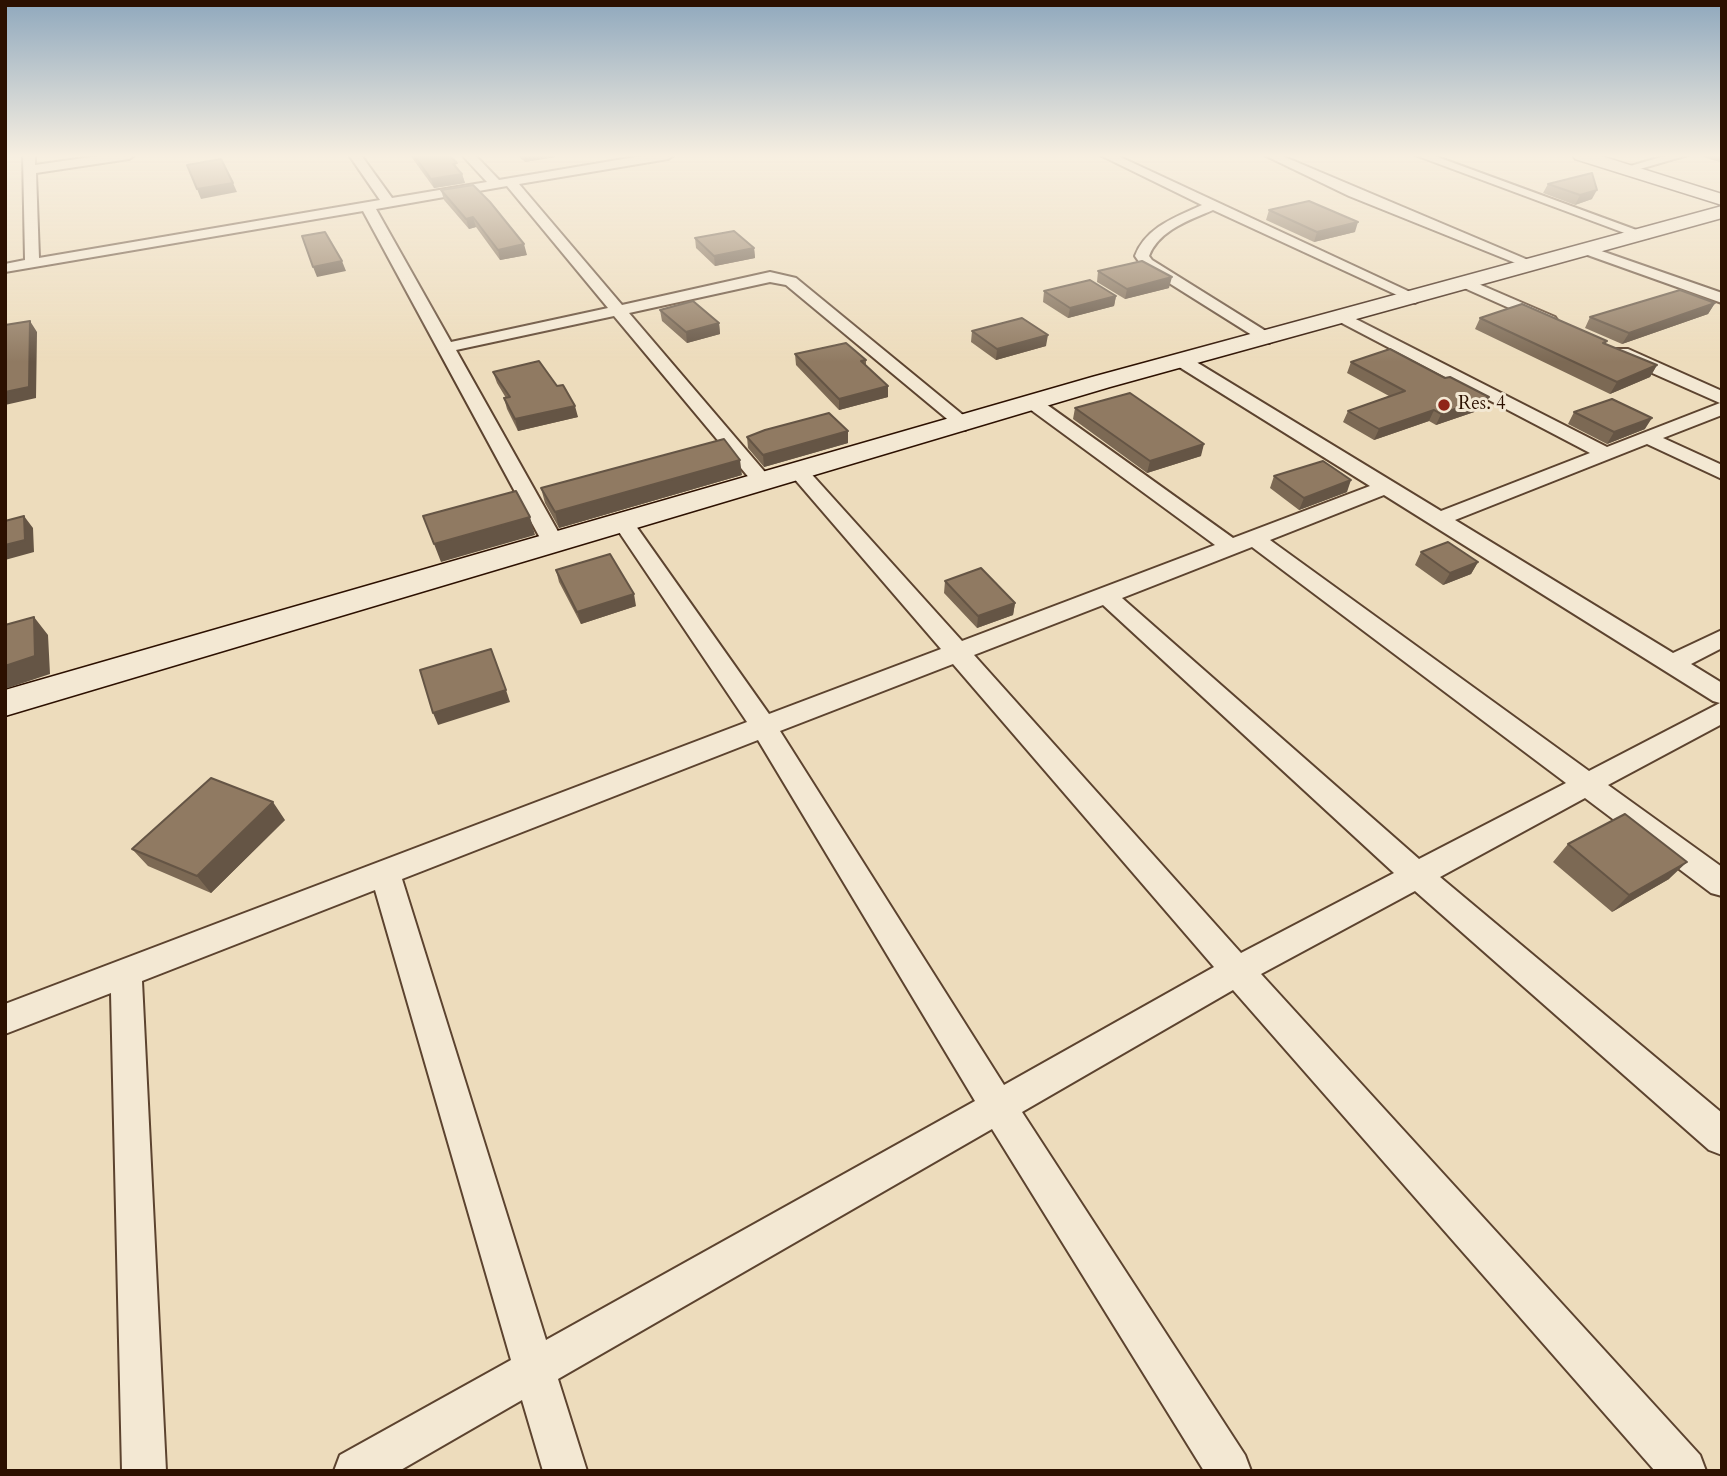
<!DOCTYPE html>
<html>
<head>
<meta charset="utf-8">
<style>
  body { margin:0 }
  #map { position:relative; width:1727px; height:1476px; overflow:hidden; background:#eddcbc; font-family:Cardo,serif }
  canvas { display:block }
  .frame { position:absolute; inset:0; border:7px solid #2c1000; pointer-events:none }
</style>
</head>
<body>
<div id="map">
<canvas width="1727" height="1476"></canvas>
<div class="frame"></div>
</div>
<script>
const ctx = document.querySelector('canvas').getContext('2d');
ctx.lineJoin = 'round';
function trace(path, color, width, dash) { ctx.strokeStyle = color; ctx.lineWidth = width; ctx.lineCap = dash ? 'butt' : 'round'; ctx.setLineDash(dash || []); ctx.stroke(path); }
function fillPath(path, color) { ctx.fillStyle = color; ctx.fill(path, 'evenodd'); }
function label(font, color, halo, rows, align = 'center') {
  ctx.font = font + ' Cardo,serif'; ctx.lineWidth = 6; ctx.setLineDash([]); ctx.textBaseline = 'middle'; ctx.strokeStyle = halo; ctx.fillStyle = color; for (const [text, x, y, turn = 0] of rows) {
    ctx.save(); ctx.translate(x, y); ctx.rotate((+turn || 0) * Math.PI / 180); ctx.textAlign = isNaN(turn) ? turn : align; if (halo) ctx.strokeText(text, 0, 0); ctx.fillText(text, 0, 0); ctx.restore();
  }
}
const street = new Path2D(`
  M23 155H35V165L105 155H135L129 159 36 173 39 258 380 200 349 155H361L392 198 487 182 462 155H475L499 180 647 155H674L668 159 519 184 622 305 770 272 796 278 974 424 965 430 958 428 786 285 770 282 629 313 770 478 773 482 770 486H756L614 316 456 350 565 544 562 549H546L363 211 5 272V264L25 260ZM507 186 608 308 451 342 376 209Z
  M1100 155H1116L1423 298 1415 303 1410 301 1213 210C1190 220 1159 230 1149 256L1152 260 1277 338 1269 343 1263 342 1142 266 1135 256C1146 227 1176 217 1202 205Z
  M1264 155H1280L1540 265 1533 269 1528 268 1349 196Z
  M1415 155H1432L1650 235 1648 238H1638Z
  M1668 155H1688L1626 173 1620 169Z
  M1587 246 1722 293V303L1582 253 1580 250 1582 247Z
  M1467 279 1555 317 1557 320 1549 325 1543 323 1462 287 1459 284 1462 281Z
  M1344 313 1607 447 1720 403 1616 357 1614 353 1616 349H1628L1722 391V415L1663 438 1722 465V479L1647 444 1455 520 1673 653 1722 630V648L1691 664 1722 683V724L1608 785 1722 867V896L1711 893 1585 798 1440 877 1722 1113V1155L1709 1150 1415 891 1261 974 1700 1455 1706 1471H1655L1233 990 1022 1112 1245 1455 1251 1471H1204L992 1129 558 1379 587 1471H543L522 1400 399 1471H334L340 1455 511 1360 375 890 142 981 166 1471H122L111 993 5 1034V1004L747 722 613 523 617 519H631L769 714 941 649 792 476 789 472 792 468H806L962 641 1215 545 1027 407 1024 403 1027 399H1039L1233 538 1370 486 1176 365 1173 361 1176 357H1188L1441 511 1590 453 1338 321 1336 318ZM1384 495 1713 701 1720 703 1589 771 1270 540ZM1252 547 1566 783 1419 859 1122 598ZM1103 605 1394 873 1241 953 974 655ZM953 664 1214 967 1004 1085 780 731ZM758 740 975 1101 546 1340 402 879Z`);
const secondary = new Path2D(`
  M1573 155H1598L1722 194V205L1575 159Z
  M1722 206V218L1110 387 5 716V690L1092 377Z`);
const wall = new Path2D(`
  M410 155H449L462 174 465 183 434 188Z
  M517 155H554L555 157 525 162Z
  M1698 155H1722V161L1719 162Z
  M1548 184 1592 199 1575 205 1543 193Z
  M441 190 527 255 500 260 476 227 469 229 444 200Z
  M1269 210 1355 232 1314 242 1266 220Z
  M695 238 754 248 755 258 715 266 696 248Z
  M1098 271 1169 288 1125 299 1097 282Z
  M1044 291 1116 296 1114 306 1068 318 1043 302Z
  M1715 303 1708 314 1622 344 1585 328 1590 317Z
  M660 310 719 323 720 334 687 343 662 321Z
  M1480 318 1607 341 1605 344 1657 365 1650 377 1610 394 1475 329Z
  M972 331 1046 346 996 360 971 342Z
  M795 354 866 360V365L888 386V397L839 410 796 365Z
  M1351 362 1445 378 1489 397 1483 409 1436 425 1429 421 1374 440 1343 422 1348 411 1389 396 1347 373Z
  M493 372 557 386 578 417 518 431 507 409 504 398H506L497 383Z
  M1075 408 1201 456 1147 473 1073 419Z
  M1574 412 1645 429 1607 444 1568 424Z
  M747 437 848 443 764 467 748 448Z
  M742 475 559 528 545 503 541 488Z
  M1274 476 1347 492 1299 510 1270 488Z
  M1421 552 1478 562 1471 574 1443 585 1415 565Z
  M556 570 636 606 581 624 559 582Z
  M945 581 1015 603 1013 615 977 628 944 593Z
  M285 820 211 893 148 866 132 849Z
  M1568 844 1669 879 1612 912 1553 862Z`);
const shadedWall = new Path2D(`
  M523 155H554L555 157 525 162Z
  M462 174 465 183 434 188 431 179Z
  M233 183 237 192 201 199 197 189Z
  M1597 190 1592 199 1575 205 1580 195Z
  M473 217 476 227 469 229 466 219Z
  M1358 222 1355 232 1314 242 1317 232Z
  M524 244 527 255 500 260 498 250Z
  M754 248 755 258 715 266 714 256Z
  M342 261 346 271 317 277 313 267Z
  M1172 277 1169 288 1125 299 1127 289Z
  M1116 296 1114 306 1068 318 1070 308Z
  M1715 303 1708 314 1622 344 1629 333Z
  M30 321 37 332 36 398 5 405V392Z
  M719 323 720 334 687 343 686 332Z
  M1048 335 1046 346 996 360 997 349Z
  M1657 365 1650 377 1610 394 1617 382Z
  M888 386V397L839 410V399Z
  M1489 397 1483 409 1436 425 1441 414Z
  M575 406 578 417 518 431 515 419Z
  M1434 410 1429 421 1374 440 1379 429Z
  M1652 418 1645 429 1607 444 1614 432Z
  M848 431V443L764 467 763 455Z
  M1204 444 1201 456 1147 473 1150 461Z
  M740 460 742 475 559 528 555 512Z
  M1351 480 1347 492 1299 510 1304 498Z
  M24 516 33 528 34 552 5 560V545Z
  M530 517 535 535 441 562 434 544Z
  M1478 562 1471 574 1443 585 1450 573Z
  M634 594 636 606 581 624 577 612Z
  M1015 603 1013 615 977 628 978 616Z
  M34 617 48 635 50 674 5 689V666Z
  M506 690 510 702 438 725 433 713Z
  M273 802 285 820 211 893 197 876Z
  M1687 862 1669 879 1612 912 1629 895Z`);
const building = new Path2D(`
  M414 155H449L457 163 453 164 462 174 431 179Z
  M221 159 233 183 197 189 187 165Z
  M1592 173 1597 190 1580 195 1548 184Z
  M473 185 490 202 524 244 498 250 473 217 466 219 441 190Z
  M1309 201 1358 222 1317 232 1269 210Z
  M734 231 754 248 714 256 695 238Z
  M325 232 342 261 313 267 302 236Z
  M1142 261 1172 277 1127 289 1098 271Z
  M1090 280 1116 296 1070 308 1044 291Z
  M1680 290 1715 303 1629 333 1590 317Z
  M693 301 719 323 686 332 660 310Z
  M1522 304 1607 341 1603 343 1657 365 1617 382 1480 318Z
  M1022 318 1048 335 997 349 972 331Z
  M30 321 29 387 5 392V325Z
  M846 343 866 360 861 361 888 386 839 399 795 354Z
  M1390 349 1445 378 1450 377 1489 397 1441 414 1434 410 1379 429 1348 411 1405 391 1351 362Z
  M539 361 557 386 563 385 575 406 515 419 504 398 510 397 493 372Z
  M1130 393 1204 444 1150 461 1075 408Z
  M1612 399 1652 418 1614 432 1574 412Z
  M829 413 848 431 763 455 747 437 765 430Z
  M724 439 740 460 555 512 541 488Z
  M1323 461 1351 480 1304 498 1274 476Z
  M516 491 530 517 434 544 423 516Z
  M24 516 25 540 5 545V521Z
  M1448 542 1478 562 1450 573 1421 552Z
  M610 554 634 594 577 612 556 570Z
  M981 568 1015 603 978 616 945 581Z
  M34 617 35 656 5 666V625Z
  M491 649 506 690 433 713 420 670Z
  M211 778 273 802 197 876 132 849Z
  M1625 814 1687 862 1629 895 1568 844Z`);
const markers = [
  [1444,405,7,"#8f2418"]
];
const farPoinames = [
  ["Res. 4",1458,405]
];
trace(street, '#5c432f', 4);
trace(secondary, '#2c1000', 3);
fillPath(street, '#f3e8d3');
fillPath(secondary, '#f3e8d3');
fillPath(wall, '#7c6954');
fillPath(shadedWall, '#655545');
fillPath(building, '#907a62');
trace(building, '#655545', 2);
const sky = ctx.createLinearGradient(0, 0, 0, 362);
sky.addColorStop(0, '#8fa8bd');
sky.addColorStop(0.43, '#f7efe1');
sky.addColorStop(1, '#f7efe100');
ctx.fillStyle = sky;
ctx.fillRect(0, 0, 1727, 362);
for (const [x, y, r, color] of markers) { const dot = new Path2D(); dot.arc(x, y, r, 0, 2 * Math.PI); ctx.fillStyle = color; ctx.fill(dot); trace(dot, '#f3e8d3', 2.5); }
label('19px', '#2c1000', '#f3e8d3', farPoinames, 'left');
</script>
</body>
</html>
